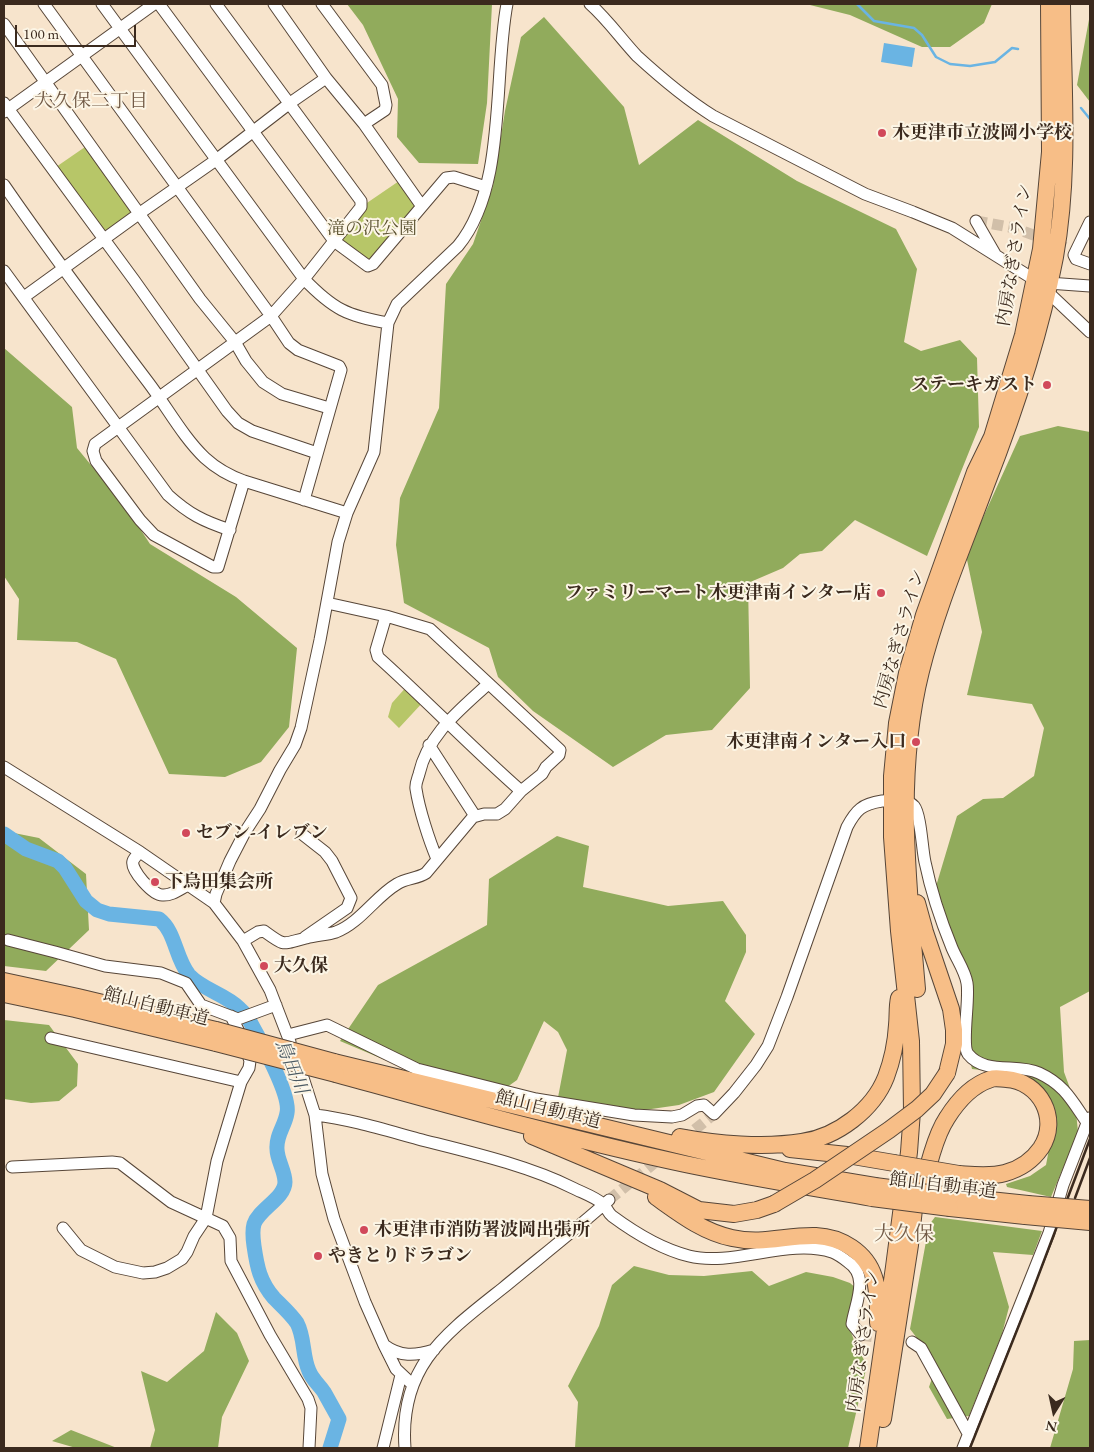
<!DOCTYPE html>
<html>
<head>
<meta charset="utf-8">
<style>
  body { margin:0 }
  #map { position:relative; width:1094px; height:1452px; overflow:hidden; background:#f7e4cc; font-family:"EB Garamond",serif }
  canvas { display:block }
  .frame { position:absolute; inset:0; border:5px solid #3b2a1e; pointer-events:none }
  .north { position:absolute; left:1029px; top:1387px; width:50px; height:50px; -webkit-text-stroke:4px #fcf5e5; paint-order:stroke; rotate:190deg; font-size:14px; font-weight:700; line-height:20px; text-align:center; color:#3b2a1e }
  .north::after { content:''; display:block; margin:auto; width:18px; height:22px; background:#3b2a1e; clip-path:polygon(50% 0,100% 100%,50% 72%,0 100%) }
  .scale { position:absolute; left:15px; top:25px; width:121px; height:22px; box-sizing:border-box; border:2px solid #3b2a1e; border-top:0; padding-left:6px; font-size:15px; line-height:18px; white-space:nowrap; color:#3b2a1e; -webkit-text-stroke:4px #fcf5e5; paint-order:stroke }
</style>
</head>
<body>
<div id="map">
<canvas width="1094" height="1452"></canvas>
<div class="frame"></div>
<div class="north">N</div>
<div class="scale">100 m</div>
</div>
<script>
const ctx = document.querySelector('canvas').getContext('2d');
ctx.lineJoin = 'round';
function fillPath(path, color) { ctx.fillStyle = color; ctx.fill(path, 'evenodd'); }
function trace(path, color, width, dash) { ctx.strokeStyle = color; ctx.lineWidth = width; ctx.lineCap = dash ? 'butt' : 'round'; ctx.setLineDash(dash || []); ctx.stroke(path); }
function label(font, color, halo, rows, align = 'center') {
  ctx.font = font + ' "EB Garamond","Noto Serif JP",serif'; ctx.lineWidth = 4; ctx.setLineDash([]); ctx.textBaseline = 'middle'; ctx.strokeStyle = halo; ctx.fillStyle = color; for (const [text, x, y, turn = 0] of rows) {
    ctx.save(); ctx.translate(x, y); ctx.rotate((+turn || 0) * Math.PI / 180); ctx.textAlign = isNaN(turn) ? turn : align; if (halo) ctx.strokeText(text, 0, 0); ctx.fillText(text, 0, 0); ctx.restore();
  }
}
const green = new Path2D(`
  M85 147 132 213 105 233 56 167Z
  M402 179 421 205 368 266 334 241 361 207Z
  M408 685 425 700 399 728 388 717 392 703Z`);
const forest = new Path2D(`
  M347 4H492L487 103 478 164 419 163 397 137 398 99 363 25Z
  M806 4H992L984 23 950 47H922L850 15Z
  M1090 14V102L1077 85Z
  M544 17 624 107 639 165 698 120 797 181 896 229 917 269 904 342 921 351 960 340 977 358 979 427 927 556 855 520 822 551 800 554 783 568 748 583 750 688 712 730 666 735 613 767 533 711 498 677 489 648 404 603 396 545 400 498 439 408 446 284 473 244 493 186 505 111 521 37Z
  M4 348 72 407 77 448 127 509 150 544 236 597 297 648 289 727 261 762 225 777 169 774 116 659 77 642 17 640 19 599 4 576Z
  M1058 426 1090 432V991L1060 1007 1064 1072 1075 1102 1078 1132 1051 1197 1007 1187 1006 1184 1030 1176 1046 1165 1056 1112 1040 1086 999 1072 972 1069 968 1052 973 1006 934 893 957 816 983 799 1003 798 1034 776 1044 728 1032 704 967 695 982 632 966 555 1020 436Z
  M4 831 39 838 86 874 89 930 46 971 4 966Z
  M557 836 589 846 583 887 668 906 723 901 746 935V952L725 1001 755 1034 714 1092 679 1105 617 1114 556 1108 567 1050 558 1032 544 1021 517 1080 496 1095 385 1060 340 1041 378 985 487 925 489 879Z
  M4 1020 49 1025 78 1064 77 1086 59 1101 31 1103 4 1099Z
  M935 1217 1042 1231 1033 1255 993 1252 1009 1307 1002 1334 969 1416 947 1419 929 1387 937 1364 910 1329 929 1225Z
  M634 1266 669 1275 704 1276 752 1271 769 1286 806 1272 833 1277 850 1283 864 1295 851 1332 856 1346 867 1365 848 1448H575L578 1402 568 1386 599 1326 612 1285Z
  M216 1312 237 1333 249 1361 222 1417 218 1448H150L155 1430 141 1371 167 1382 204 1351Z
  M1090 1340V1448H1050L1073 1369 1074 1341Z
  M71 1430 117 1448H76L52 1441Z`);
const water = new Path2D(`
  M884 43 915 48 912 67 881 62Z`);
const stream = new Path2D(`
  M857 4 874 21 914 28 922 35 936 57 950 64 970 66 995 62 1012 48 1018 49
  M1081 108 1090 119`);
const river = new Path2D(`
  M4 834 26 849 58 861 65 868 86 901 97 910 109 914 159 919C176 932 175 958 189 975 203 990 225 994 239 1008 243 1012 247 1015 249 1020 259 1038 291 1095 287 1113 285 1126 276 1135 277 1149 277 1160 285 1171 285 1182 285 1198 259 1209 254 1224 252 1231 253 1239 254 1246 257 1267 260 1282 274 1298 282 1306 291 1314 297 1323 305 1338 302 1355 309 1371 312 1379 319 1385 324 1392 329 1401 334 1410 339 1419L330 1448`);
const minorTunnel = new Path2D(`
  M976 221 1015 228 1075 251
  M682 1140 714 1114
  M609 1200 664 1155
  M861 1335 912 1342`);
const minor = new Path2D(`
  M44 4 271 316 289 343 298 350 339 366 341 370 304 500
  M102 4 304 279C333 309 347 316 388 323
  M159 4 334 241 368 266 373 264 446 178 454 177 486 187
  M216 4 361 201V207L304 279 271 316 95 444 93 451 96 461 140 520 154 535 213 567H218L244 481
  M274 4 326 78 364 124 421 205
  M322 4 382 85 386 105 385 110 364 124
  M590 4C608 20 621 39 637 56 661 78 686 99 713 116L865 194 913 212 952 228 1035 280 1090 332
  M4 24 200 299 235 342 246 361 263 382 282 394 329 408
  M4 103 134 280 227 411 238 423 252 431 317 453
  M4 112 154 4
  M4 185C50 252 99 317 148 382 167 407 183 437 205 458 217 469 230 476 244 481L347 513
  M976 221 995 254
  M1090 222 1074 255 1076 259 1090 264
  M4 271 168 495C189 514 203 521 230 530
  M1048 283 1090 286
  M24 297 140 213 216 160 290 103 326 78
  M386 616 376 650 378 657C427 701 472 748 521 791
  M429 745 475 816
  M4 767 140 852 214 903 243 941 270 990 290 1042
  M302 834 325 852 332 861 351 898 347 908 305 937
  M140 852C138 854 134 858 133 861 130 870 153 895 162 895 172 896 180 889 188 885
  M437 859C429 840 419 809 416 789 415 784 418 778 419 774 428 734 460 710 488 684
  M214 903 216 894 230 861 245 832 260 809 280 770 295 745 301 728 320 640 338 542 347 513 374 452 388 323 397 304 458 246C507 187 493 77 507 4
  M8 940 55 952 105 966 161 973 186 983 201 1005 238 1019 276 1005
  M243 941 258 932 264 931C286 947 281 944 306 938 315 935 327 935 336 932 360 923 376 896 397 884 406 878 417 879 426 873L473 817 484 814H497L505 809 521 791 542 774 546 767 559 755 560 750 430 629 386 616 327 603
  M288 1035 327 1025 417 1069 536 1099 634 1115 672 1117 682 1115 697 1106 704 1105 714 1114 734 1093 756 1065 768 1046 787 997 847 827C856 810 862 804 882 801 891 800 907 798 914 806 921 815 922 849 925 862 931 891 941 921 952 948 957 960 965 971 967 983 970 999 961 1045 968 1054 985 1075 1017 1063 1039 1073 1065 1085 1072 1101 1088 1124
  M51 1038 241 1082
  M297 1059 315 1115 322 1174 334 1219 365 1302 384 1345 396 1369 413 1385
  M315 1115C350 1119 385 1130 418 1139 469 1152 527 1165 573 1188 583 1193 595 1197 603 1204 607 1208 608 1213 612 1216 635 1233 661 1249 689 1256 733 1267 788 1238 832 1252 837 1254 843 1258 848 1262 870 1276 855 1304 852 1324L861 1335
  M12 1167 112 1162 120 1163 171 1202 223 1226 230 1238 231 1261 270 1335 308 1399 311 1408 309 1448
  M63 1228 81 1250 115 1267 143 1273 155 1272 167 1268 182 1259 187 1252 194 1236 206 1218 217 1161 241 1082 249 1068 250 1061 243 1040 231 1016
  M912 1342 921 1348 969 1435
  M384 1345C400 1357 415 1356 434 1350
  M383 1448 401 1375
  M405 1448C399 1366 445 1334 503 1288 538 1259 574 1231 609 1200
  M963 1448 1049 1233 1063 1185 1089 1118`);
const highway = new Path2D(`
  M917 903 925 932 951 1009 954 1030V1044L947 1073
  M4 981 78 997 216 1030
  M917 989C908 884 895 775 921 671 937 607 963 547 986 485 1015 411 1040 335 1055 257 1070 174 1063 88 1062 4
  M4 994 75 1009 216 1043
  M334 1062 785 1171 875 1186
  M336 1074C452 1106 568 1139 685 1164 747 1177 809 1187 872 1198
  M532 1136 660 1190 699 1210 734 1214 757 1210 774 1204
  M680 1137C717 1144 764 1148 802 1142 837 1137 873 1110 886 1077 892 1061 896 1042 897 1025 898 1016 897 1007 899 998
  M790 1149 847 1155 894 1163
  M951 1196 1028 1204
  M656 1197C680 1214 703 1232 732 1238 763 1245 786 1235 816 1236 841 1237 866 1252 874 1277 879 1292 878 1308 878 1323
  M919 1205C925 1180 933 1139 947 1118 957 1102 972 1085 991 1079 996 1077 1002 1079 1006 1079 1040 1081 1060 1119 1041 1148 1032 1161 1020 1169 1005 1173 990 1177 974 1175 959 1174
  M950 1208 1025 1216
  M883 1419 910 1245 916 1191
  M868 1448 894 1267 909 1152 912 1111 911 1041 899 931 892 837V776L897 723 907 673 924 615 975 472 992 437 1023 335 1041 249 1050 152 1049 4`);
const rail = new Path2D(`
  M1075 1198 1090 1158
  M970 1448 1031 1295 1090 1139`);
const highwayBridge = new Path2D(`
  M216 1030 334 1062
  M216 1043 336 1074
  M894 1163 959 1174
  M875 1186 951 1196
  M872 1198 950 1208
  M774 1204 815 1180 889 1130 917 1109 933 1094 947 1073
  M1028 1204 1090 1209
  M1025 1216 1090 1222`);
const markers = [
  [882,133,5,"#d1495b"],
  [1047,385,5,"#d1495b"],
  [881,593,5,"#d1495b"],
  [916,742,5,"#d1495b"],
  [186,833,5,"#d1495b"],
  [155,882,5,"#d1495b"],
  [264,966,5,"#d1495b"],
  [364,1230,5,"#d1495b"],
  [318,1256,5,"#d1495b"]
];
const poiNames = [
  ["木更津市立波岡小学校",892,133],
  ["ステーキガスト",1037,385,"right"],
  ["ファミリーマート木更津南インター店",871,593,"right"],
  ["木更津南インター入口",906,742,"right"],
  ["セブン-イレブン",196,833],
  ["下烏田集会所",165,882],
  ["大久保",274,966],
  ["木更津市消防署波岡出張所",374,1230],
  ["やきとりドラゴン",328,1256]
];
const parkNames = [
  ["滝の沢公園",372,229]
];
const streetNames = [
  ["内房なぎさライン",1015,255,-81],
  ["内房なぎさライン",900,639,-74],
  ["館山自動車道",156,1007,14],
  ["館山自動車道",548,1110,14],
  ["館山自動車道",943,1186,7],
  ["内房なぎさライン",864,1341,-82]
];
const neighbourhoodNames = [
  ["大久保二丁目",91,102]
];
const waterNames = [
  ["鳥田川",291,1067,68]
];
const quarterNames = [
  ["大久保",904,1235]
];
fillPath(green, '#b7c668');
fillPath(forest, '#91ab5c');
fillPath(water, '#6ab4e3');
trace(stream, '#6ab4e3', 2.5);
trace(river, '#6ab4e3', 15);
trace(minorTunnel, '#d1bfa9', 11, [11, 5.5]);
trace(minor, '#574638', 13);
trace(highway, '#574638', 18);
trace(minor, '#fff', 11);
trace(highway, '#f7be87', 16);
trace(rail, '#3b2a1e', 2.5);
trace(highwayBridge, '#574638', 18, []);
trace(highwayBridge, '#f7be87', 16);
for (const [x, y, r, color] of markers) { const dot = new Path2D(); dot.arc(x, y, r, 0, 2 * Math.PI); ctx.fillStyle = color; ctx.fill(dot); trace(dot, '#fcf5e5', 2); }
label('bold 18px', '#3b2a1e', '#fcf5e5', poiNames, 'left');
label('18px', '#5a5130', '#fcf5e5', parkNames);
label('18px', '#3b2a1e', '#fcf5e5', streetNames);
label('19px', '#725a46', '#fcf5e5', neighbourhoodNames);
label('italic 19px', '#4b5a63', '#fcf5e5', waterNames);
label('20px', '#725a46', '#fcf5e5', quarterNames);
</script>
</body>
</html>
